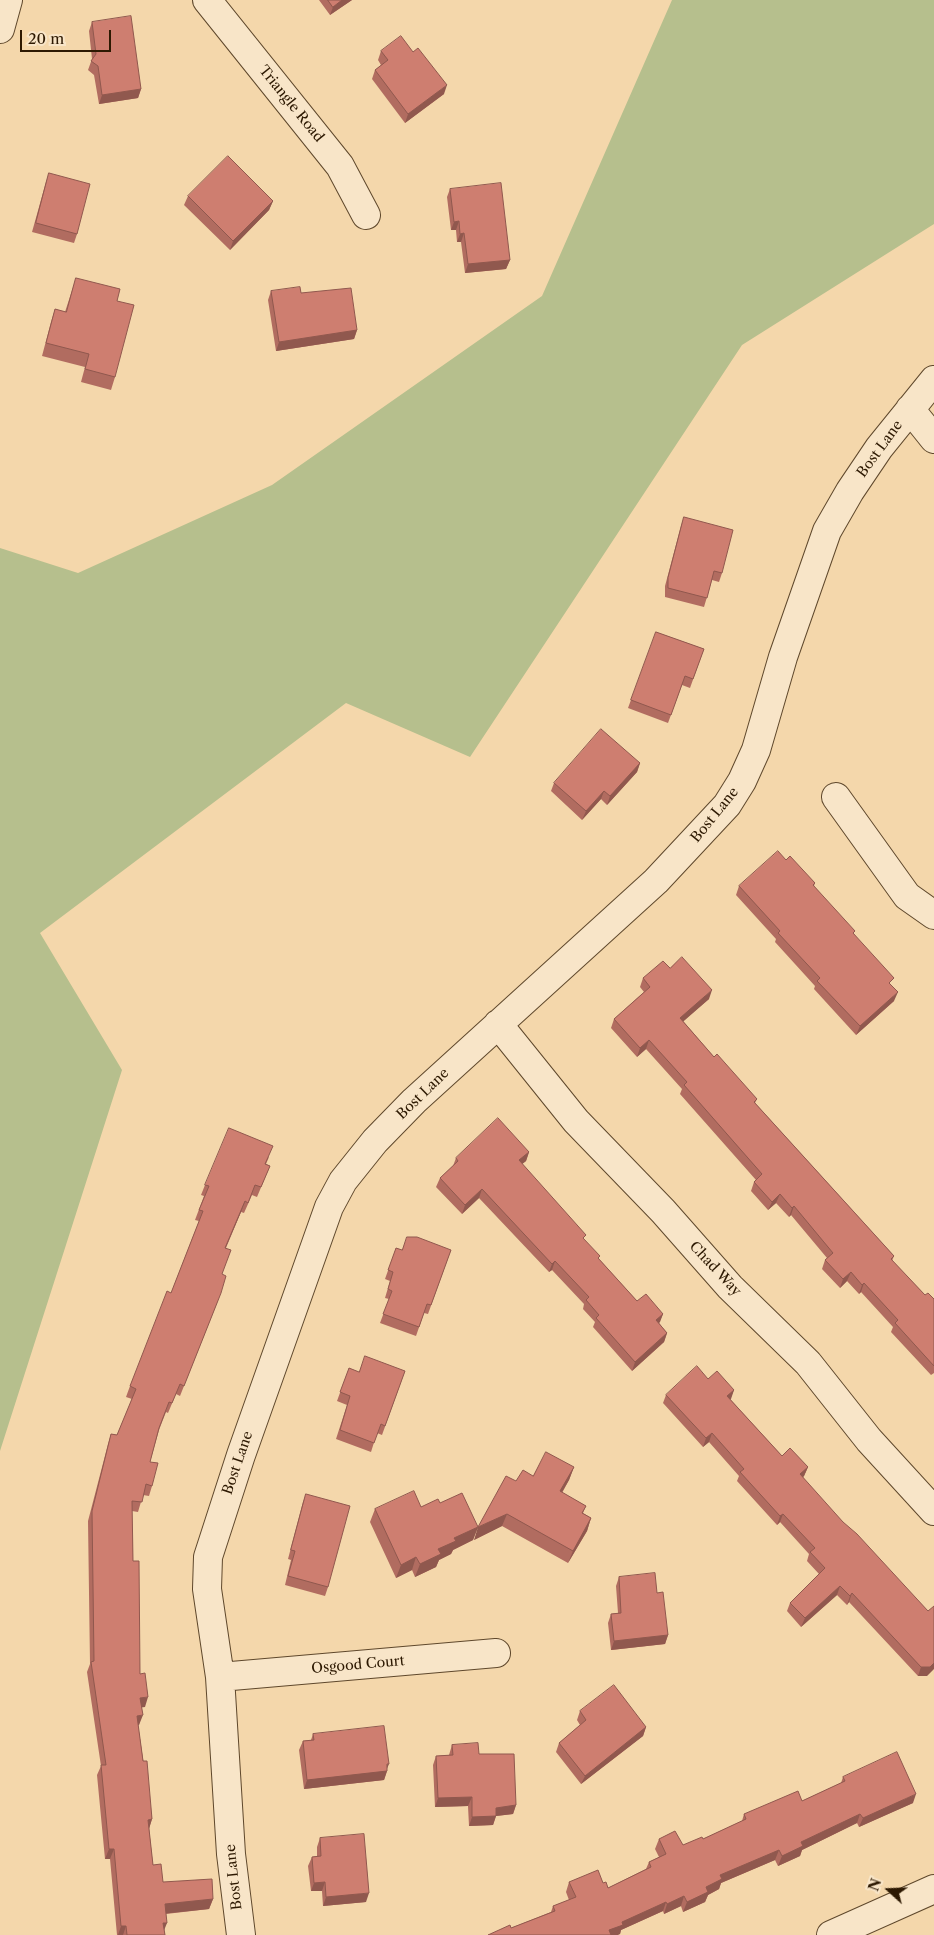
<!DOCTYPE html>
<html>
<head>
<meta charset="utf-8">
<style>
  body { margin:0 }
  #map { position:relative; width:934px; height:1935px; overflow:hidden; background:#f4d7ab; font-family:"Libre Caslon Text",serif }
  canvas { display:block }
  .north { position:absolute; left:864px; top:1865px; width:50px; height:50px; -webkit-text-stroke:4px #f8e5c8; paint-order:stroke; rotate:290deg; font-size:14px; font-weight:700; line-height:20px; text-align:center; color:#2d1902 }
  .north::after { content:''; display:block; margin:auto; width:18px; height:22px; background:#2d1902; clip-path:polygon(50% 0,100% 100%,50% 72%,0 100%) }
  .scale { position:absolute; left:20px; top:30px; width:91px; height:22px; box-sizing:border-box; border:2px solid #2d1902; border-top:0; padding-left:6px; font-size:15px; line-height:18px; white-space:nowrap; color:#2d1902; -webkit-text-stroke:4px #f8e5c8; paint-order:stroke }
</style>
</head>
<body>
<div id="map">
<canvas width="934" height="1935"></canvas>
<div class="north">N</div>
<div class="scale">20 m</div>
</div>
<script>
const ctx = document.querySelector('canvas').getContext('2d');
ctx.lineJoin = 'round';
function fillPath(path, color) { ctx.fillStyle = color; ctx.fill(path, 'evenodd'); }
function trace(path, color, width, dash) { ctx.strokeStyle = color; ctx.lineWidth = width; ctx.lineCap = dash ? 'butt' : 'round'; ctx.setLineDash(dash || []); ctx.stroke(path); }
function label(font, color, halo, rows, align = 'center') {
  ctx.font = font + ' "Libre Caslon Text",serif'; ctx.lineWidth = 4.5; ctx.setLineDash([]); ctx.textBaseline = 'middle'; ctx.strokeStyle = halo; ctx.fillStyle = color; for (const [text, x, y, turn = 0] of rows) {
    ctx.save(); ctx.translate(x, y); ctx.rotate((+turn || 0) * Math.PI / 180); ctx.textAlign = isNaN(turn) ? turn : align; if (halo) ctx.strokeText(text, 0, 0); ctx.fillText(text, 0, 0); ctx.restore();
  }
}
const green = new Path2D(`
  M672 0H934V224L742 345 470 757 346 703 40 933 122 1070 0 1451V548L78 573 272 485 542 296Z`);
const street = new Path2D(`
  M207 0 340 166 366 215
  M0 29 8 0
  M910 409 934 439
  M836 797 907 896 934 915
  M498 1024 576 1121 663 1211 730 1287 808 1363 869 1440 934 1511
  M220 1677 496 1653
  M241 1935 231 1854 220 1677 207 1589 208 1557 241 1455 329 1207 343 1181 375 1141 414 1101 656 881 727 805 742 781 756 750 783 657 827 531 850 491 879 448 934 380
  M831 1935 934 1889`);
const wall = new Path2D(`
  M319 0H352L330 15Z
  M92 22 141 89 138 98 99 104 94 75 88 70 92 59 89 31Z
  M381 51 444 94 405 123 372 79 375 70 381 65 378 60Z
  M49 173 77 234 74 243 32 232 46 182Z
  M450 189 510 260 506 269 465 273 461 242H457L456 230H451L447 197Z
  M188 196 273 201 269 210 230 250 184 205Z
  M76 278 117 301 115 377 111 390 81 382 85 367 42 356 51 322 55 309 65 312Z
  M271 291 357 330 354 339 276 351 268 300Z
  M684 517 722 573 719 582 712 580 704 607 665 597V586L681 526Z
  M656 632 704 649 690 688 682 685 668 723 628 708Z
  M640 763 637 772 607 805 601 799 582 820 551 791 554 783Z
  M786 860 815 883 814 886 854 934 891 985 894 1001 856 1035 814 989 815 986 775 942 776 939 736 895 739 886Z
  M670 968 709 999 683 1021 714 1057 757 1099 755 1103 894 1256 892 1261 925 1295 934 1299V1373L931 1375 891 1332 893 1327 861 1292 859 1294 847 1281 840 1288 822 1269 825 1260 827 1258 791 1215 789 1217 776 1203 768 1210 751 1191 754 1182 756 1180 680 1094 682 1089 646 1049 637 1057 611 1028 614 1019 644 992 640 987 643 978Z
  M529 1152 526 1161 522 1164 584 1240 599 1259 637 1301 663 1314 659 1323 667 1333 664 1342 632 1371 593 1327 595 1322 583 1309 584 1304 552 1270 549 1272 479 1198 462 1214 436 1187 440 1178 453 1166 456 1158Z
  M269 1157 266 1164 270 1166 257 1197 252 1195 244 1213 241 1212 226 1248 217 1303 180 1396 176 1394 168 1413 166 1412 159 1430 150 1462 152 1486 149 1496 143 1495 138 1512 132 1511 133 1561 140 1674 145 1707H142L139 1725H138L152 1819 149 1828 153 1865 163 1882 213 1899 209 1909 166 1914 164 1930 165 1935H117L110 1859H105L97 1775 101 1766 87 1672 90 1664 88 1521 108 1444 111 1434 117 1435 132 1399 126 1397 130 1386 171 1293 199 1221 195 1220 204 1196 201 1195 205 1185Z
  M396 1248 402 1250H451L428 1314 424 1313 416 1336 380 1323 389 1299 385 1298 390 1281 385 1279Z
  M349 1368 359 1372 405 1371 382 1435 377 1433 371 1452 336 1439 347 1405 337 1401Z
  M708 1379 734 1390 730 1399 782 1456 808 1467 804 1476 803 1477 927 1676H918L849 1602 847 1605 837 1595 801 1627 787 1611 790 1603 819 1574 807 1561 809 1554 780 1522 777 1525 737 1481 739 1476 709 1442 703 1447 663 1403 666 1395Z
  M574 1467 569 1480 562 1493 586 1506 583 1513 591 1518 587 1531 568 1563 502 1526 474 1540 516 1481 533 1476Z
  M306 1494 328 1587 325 1596 285 1585 291 1560 288 1559 303 1502Z
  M440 1503 478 1527 473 1540 453 1550 451 1554 439 1560 436 1567 415 1577 412 1570 396 1578 370 1522 375 1509 421 1507Z
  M619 1577 657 1593 668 1635 665 1644 611 1650 608 1623 611 1614 618 1613 616 1586Z
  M580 1711 646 1727 643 1736 581 1784 556 1752 559 1743 580 1725 577 1720Z
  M313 1734 387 1768V1771L384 1780 304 1789 299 1750 303 1741 311 1740Z
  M452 1745 479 1754 516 1805 513 1814 496 1816 493 1825 469 1826 468 1806 435 1807 433 1765 436 1756 449 1755Z
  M843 1777 913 1803 859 1827 857 1823 802 1850 800 1856 778 1866 775 1860 721 1883 719 1889 708 1895 705 1902 683 1912 681 1906 664 1914 663 1911 621 1930 620 1934 511 1928 551 1912 553 1906 569 1900 566 1892 569 1882 603 1883 608 1888 646 1869 649 1862 659 1857 655 1849 659 1839 683 1845 703 1839 742 1821 744 1814 802 1801 841 1783Z
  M320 1838 366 1902 323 1906 322 1891H311L308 1866 312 1857 317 1856V1847Z`);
const shadedWall = new Path2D(`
  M342 0H352L330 15 333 7Z
  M447 85 444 94 405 123 408 114Z
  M141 89 138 98 99 104 102 95Z
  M273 201 269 210 230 250 233 241Z
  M459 221 456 230H451L454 222Z
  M464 233 461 242H457L460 234Z
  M510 260 506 269 465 273 468 264Z
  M357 330 354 339 276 351 279 342Z
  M640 763 637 772 607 805 610 796Z
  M604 791 601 799 582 820 586 811Z
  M712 990 709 999 677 1027 680 1018Z
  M898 992 894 1001 856 1035 860 1026Z
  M649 1040 646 1049 637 1057 640 1048Z
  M529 1152 526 1161 516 1169 519 1160Z
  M482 1189 479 1198 462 1214 465 1205Z
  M780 1194 776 1203 768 1210 772 1202Z
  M245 1201 241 1212 221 1258 225 1248Z
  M794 1206 791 1215 789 1217 792 1208Z
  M555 1261 552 1270 549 1272 552 1264Z
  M851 1272 847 1281 840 1288 843 1279Z
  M864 1283 861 1292 859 1294 862 1285Z
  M663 1314 660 1322 653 1329 656 1320Z
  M667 1333 664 1342 632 1371 635 1362Z
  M734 1390 731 1399 724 1405 727 1396Z
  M712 1433 709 1442 703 1447 706 1438Z
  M574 1467 569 1480 555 1504 560 1491Z
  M808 1467 804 1476 797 1483 800 1474Z
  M507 1514 502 1526 474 1540 478 1527Z
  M783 1514 780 1522 777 1525 780 1516Z
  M591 1518 587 1531 568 1563 573 1551Z
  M478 1527 473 1540 453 1550 451 1554 439 1560 436 1567 415 1577 420 1564 438 1549 454 1538Z
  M416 1557 412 1570 396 1578 401 1565Z
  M840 1586 837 1595 801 1627 805 1618Z
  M852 1593 849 1602 847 1605 850 1596Z
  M668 1635 665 1644 611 1650 614 1641Z
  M934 1663V1669L927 1676H918L921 1667Z
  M148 1697 145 1707 137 1708 140 1698Z
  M143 1715 139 1725 133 1726 137 1716Z
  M646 1727 643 1736 581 1784 585 1776Z
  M389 1764 386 1771H387L384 1780 304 1789 307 1780Z
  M916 1794 913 1803 859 1827 863 1818Z
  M472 1797 468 1806 435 1807 438 1798Z
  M516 1805 513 1814 496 1816 493 1825 469 1826 472 1817 496 1808Z
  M860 1814 857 1823 802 1850 800 1856 778 1866 782 1856 801 1842Z
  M152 1819 149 1829 148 1820Z
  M109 1849H114L110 1859H105Z
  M779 1850 775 1860 721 1883 719 1889 708 1895 705 1902 683 1912 687 1902 720 1875Z
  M325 1882 322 1891H311L314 1883Z
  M369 1893 366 1902 323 1906 326 1897Z
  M684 1896 681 1906 664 1914 667 1904Z
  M213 1899 209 1909 161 1914 165 1904Z
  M666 1902 663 1911 621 1930 620 1934 618 1935H607L609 1930 622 1922Z
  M163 1923H167L163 1933Z
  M121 1926H126L123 1935H118Z`);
const building = new Path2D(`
  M328 0H342L333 7Z
  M131 16 141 89 102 95 98 66 91 61 96 54 92 22Z
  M401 36 413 52 418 48 447 85 408 114 375 70 388 60 381 51Z
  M228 156 273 201 233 241 188 196Z
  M49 173 90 184 77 234 36 223Z
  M501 183 510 260 468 264 464 233 460 234 459 221 454 222 450 189Z
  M76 278 120 289 117 301 134 305 115 377 85 369 89 354 46 343 55 309 66 312Z
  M300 287 301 293 351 288 357 330 279 342 271 291Z
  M684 517 733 530 722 573 714 571 707 598 668 588V578Z
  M656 632 704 649 693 679 685 676 671 715 631 700Z
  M601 729 640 763 610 796 604 791 586 811 554 783Z
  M778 851 786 860 790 856 815 883 813 885 855 931 853 933 894 978 889 983 898 992 860 1026 817 981 820 978 778 933 780 931 739 886Z
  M682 957 712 990 680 1018 714 1057 717 1054 757 1099 754 1102 894 1256 891 1259 925 1295 928 1293 934 1299V1366L895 1323 898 1320 864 1283 862 1285 851 1272 843 1279 825 1260 833 1253 794 1206 792 1208 780 1194 772 1202 754 1182 762 1174 684 1085 687 1082 649 1040 640 1048 614 1019 650 987 643 978 663 961 670 968Z
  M498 1118 529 1152 519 1160 586 1235 583 1238 600 1256 598 1258 637 1301 646 1294 663 1314 656 1320 667 1333 635 1362 596 1318 599 1315 586 1300 589 1297 555 1261 552 1264 482 1189 465 1205 440 1178 458 1161 456 1158Z
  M229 1128 273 1146 265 1164 270 1166 261 1187 255 1185 248 1203 245 1201 225 1248 231 1250 222 1274 226 1276 221 1293 184 1386 180 1384 172 1403 169 1402 159 1428 150 1462 158 1463 152 1486 146 1484 142 1502 132 1501 133 1561H139L140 1674 145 1673 148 1697 140 1698 143 1715 137 1716 143 1761H147L152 1819 148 1820 153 1865 161 1864 163 1882 212 1879 213 1899 165 1904 167 1923H163L165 1935H127L126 1926H121L114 1849H109L101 1765H106L91 1662 94 1661 92 1511 111 1434 117 1435 136 1389 130 1386 167 1291 171 1293 203 1211 199 1210 209 1186 205 1185Z
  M407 1237H417L451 1250 431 1305 427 1304 419 1327 383 1314 392 1291 388 1289 393 1272 388 1270 396 1248 402 1250Z
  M365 1356 405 1371 385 1426 381 1424 374 1443 340 1430 350 1396 340 1392 349 1368 359 1372Z
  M697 1366 708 1379 717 1371 734 1390 727 1396 782 1456 790 1448 808 1467 800 1474 843 1522 857 1534 928 1611 934 1606V1663L930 1667H921L852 1593 850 1596 840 1586 805 1618 790 1603 825 1568 810 1552 815 1548 783 1514 780 1516 740 1472 744 1469 712 1433 706 1438 666 1395Z
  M546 1452 574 1467 560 1491 586 1506 582 1513 591 1518 573 1551 507 1514 478 1527 506 1476 516 1481 523 1470 533 1476Z
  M414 1491 421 1507 438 1499 440 1503 462 1493 478 1527 454 1538 456 1541 438 1549 441 1554 420 1564 416 1557 401 1565 375 1509Z
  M306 1494 350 1506 328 1587 288 1576 295 1551 291 1550Z
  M655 1573 657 1593 663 1592 668 1635 614 1641 611 1614 621 1613 619 1577Z
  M614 1685 646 1727 585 1776 559 1743 586 1720 580 1711Z
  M384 1726 389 1764H387V1771L307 1780 303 1741 314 1740 313 1734Z
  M478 1743 479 1754H514L516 1805 496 1808V1816L472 1817V1797L438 1798 436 1756 453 1755 452 1745Z
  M897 1752 916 1794 863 1818 860 1814 801 1842 803 1846 782 1856 779 1850 720 1875 722 1879 706 1887 708 1892 687 1902 684 1896 667 1904 666 1902 622 1922 623 1925 609 1930 611 1935H488L510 1925 511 1928 555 1911 553 1906 576 1897 569 1882 598 1870 603 1883 606 1882 608 1888 651 1867 649 1862 666 1854 659 1839 675 1831 683 1845 702 1837 703 1839 746 1819 744 1814 798 1791 802 1801 845 1781 843 1777Z
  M364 1834 369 1893 326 1897 325 1882 314 1883 312 1857 321 1856 320 1838Z`);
const streetNames = [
  ["Triangle Road",291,104,51],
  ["Bost Lane",880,449,-54],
  ["Bost Lane",715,815,-51],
  ["Bost Lane",423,1094,-44],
  ["Chad Way",715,1269,47],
  ["Bost Lane",238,1463,-71],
  ["Osgood Court",358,1665,-5],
  ["Bost Lane",234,1877,-96]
];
fillPath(green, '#b6bf8d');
trace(street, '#5f482c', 30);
trace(street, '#f8e5c8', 28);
fillPath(wall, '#b16c60');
fillPath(shadedWall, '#90584e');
fillPath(building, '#ce7e70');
trace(building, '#90584e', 1);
label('14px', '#2d1902', '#f8e5c8', streetNames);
</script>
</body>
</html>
